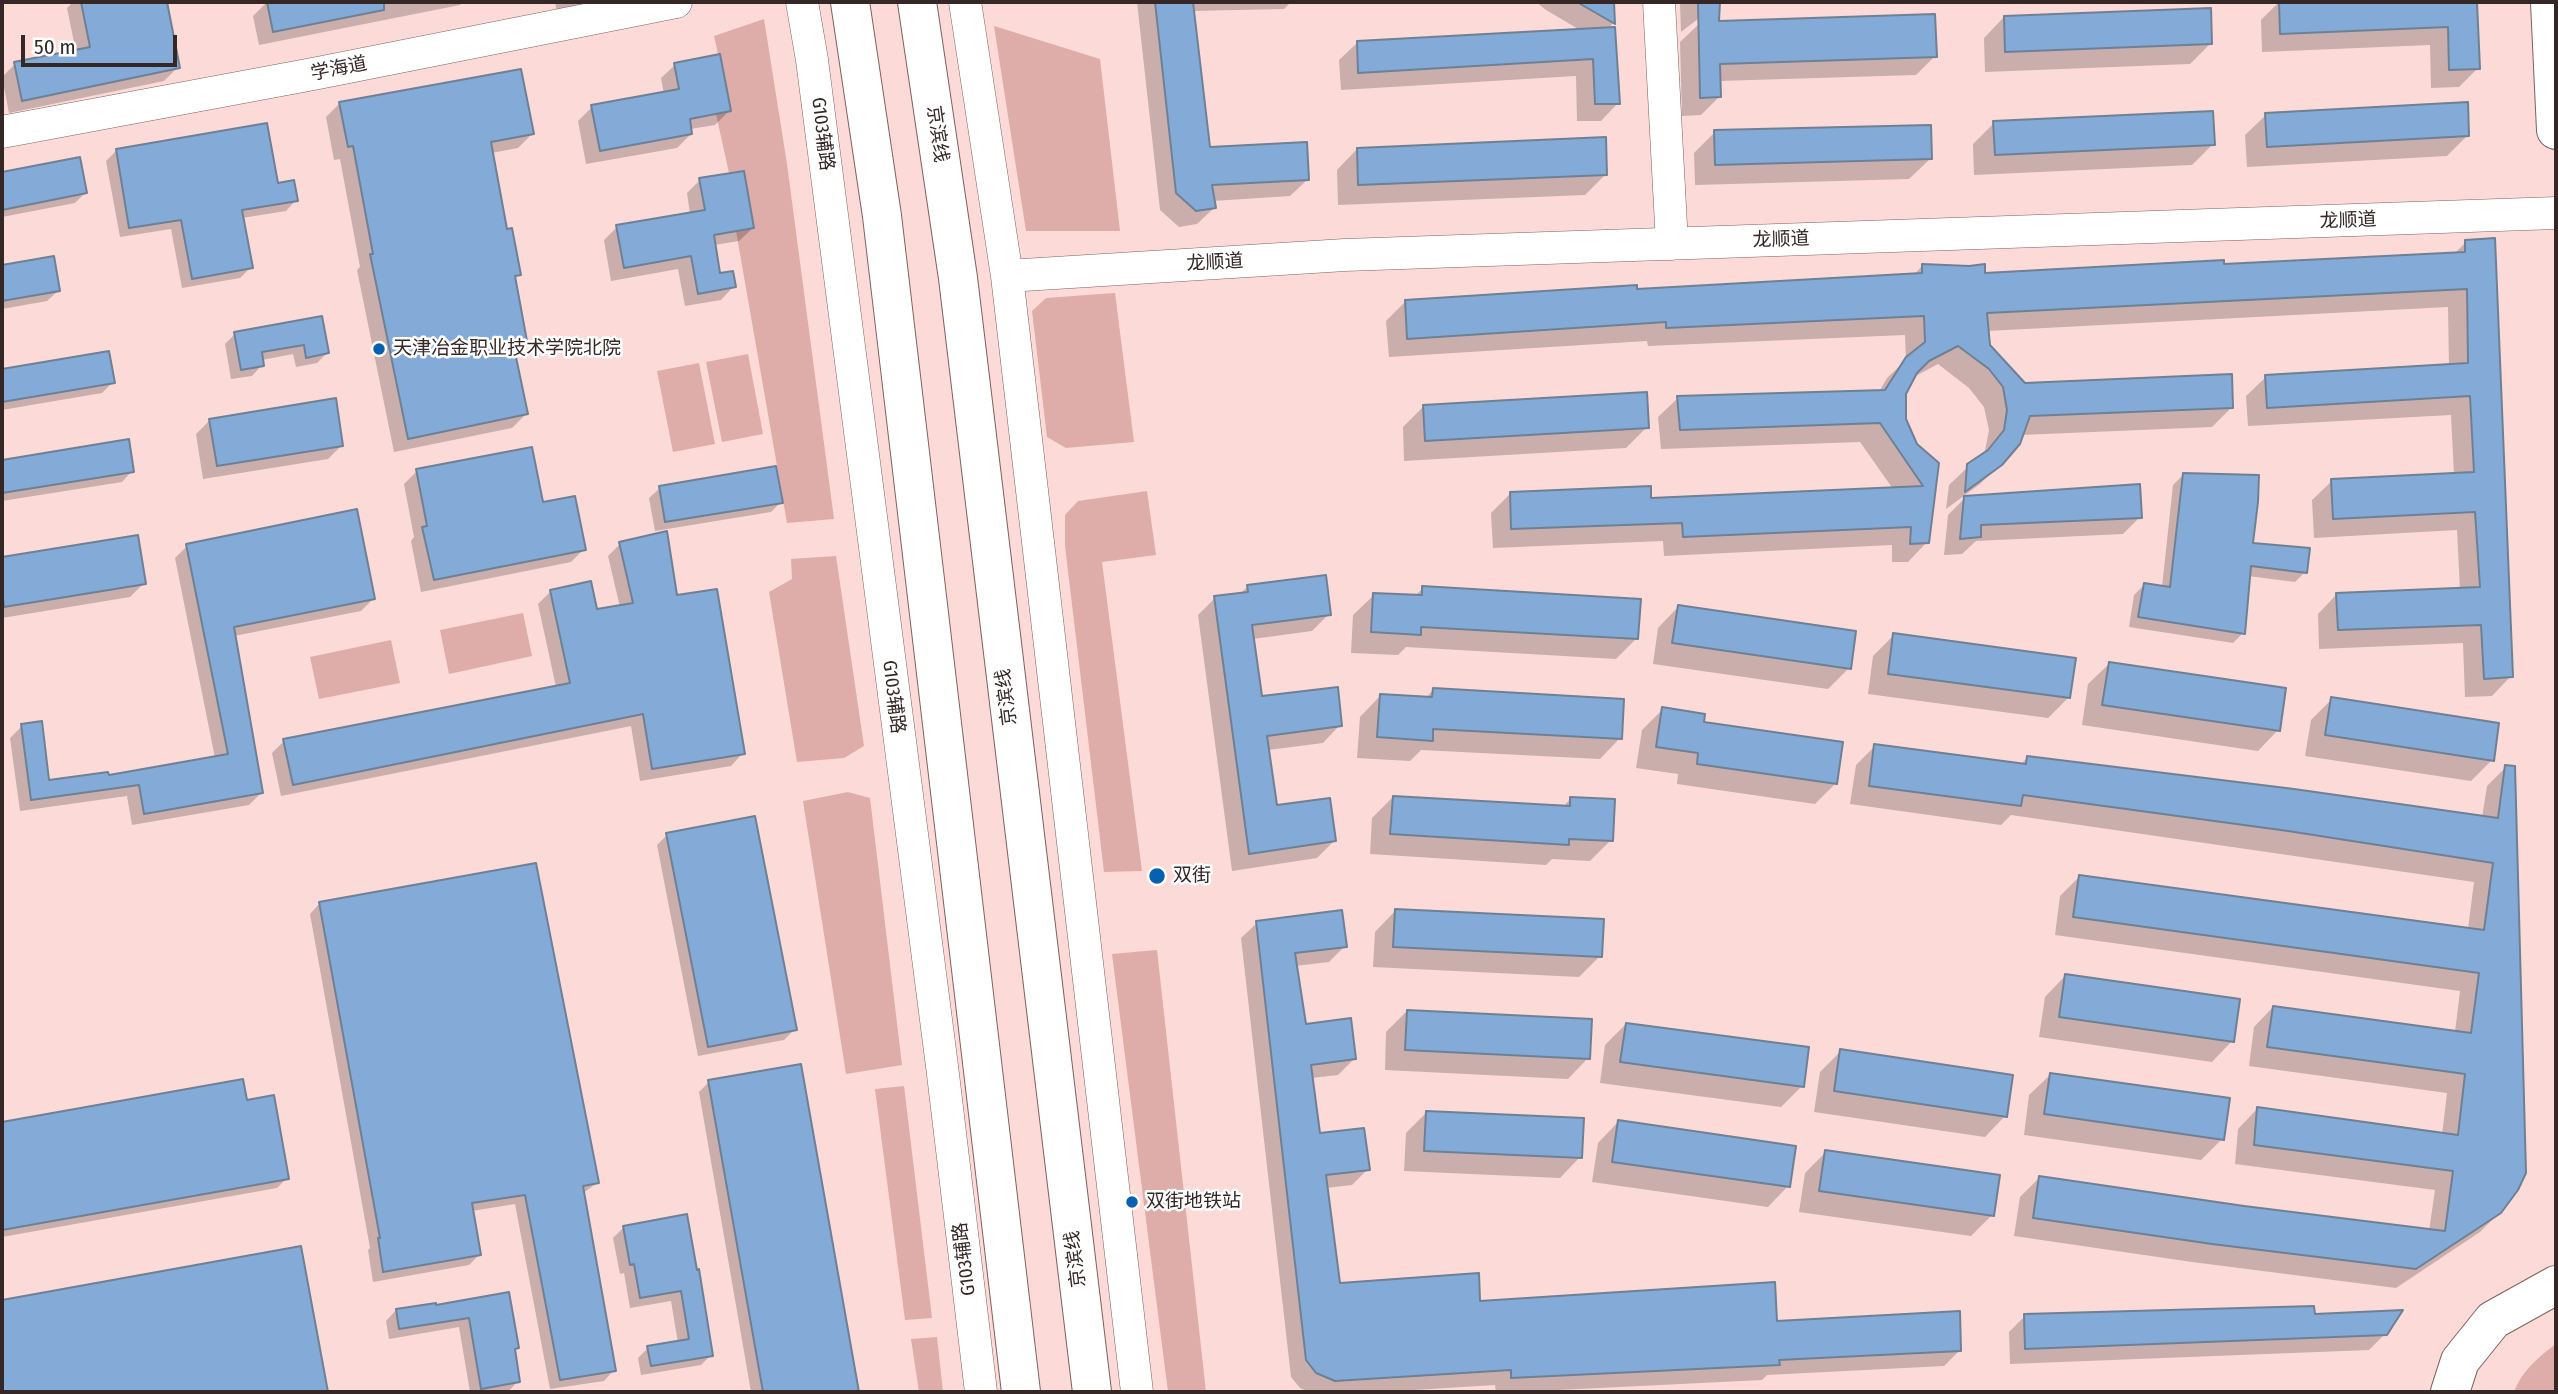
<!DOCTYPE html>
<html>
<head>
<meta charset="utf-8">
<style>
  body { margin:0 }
  #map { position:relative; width:2558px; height:1394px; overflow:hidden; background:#fcdad7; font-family:"Fira Sans Condensed",sans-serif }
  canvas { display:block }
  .frame { position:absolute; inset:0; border:4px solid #342726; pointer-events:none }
  .scale { position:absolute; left:21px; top:35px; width:156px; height:32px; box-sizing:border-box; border:4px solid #342726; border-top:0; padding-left:9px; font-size:21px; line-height:24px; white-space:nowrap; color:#342726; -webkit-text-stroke:5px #fff; paint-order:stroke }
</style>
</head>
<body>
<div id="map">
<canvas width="2558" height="1394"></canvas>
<div class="frame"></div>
<div class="scale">50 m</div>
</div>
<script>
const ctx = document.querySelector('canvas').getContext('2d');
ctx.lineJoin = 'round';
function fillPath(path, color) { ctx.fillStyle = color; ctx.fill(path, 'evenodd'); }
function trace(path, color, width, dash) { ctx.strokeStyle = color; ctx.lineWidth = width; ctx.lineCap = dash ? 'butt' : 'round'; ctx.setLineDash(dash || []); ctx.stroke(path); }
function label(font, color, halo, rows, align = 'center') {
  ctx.font = font + ' "Fira Sans Condensed","Noto Sans SC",sans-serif'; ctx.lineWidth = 5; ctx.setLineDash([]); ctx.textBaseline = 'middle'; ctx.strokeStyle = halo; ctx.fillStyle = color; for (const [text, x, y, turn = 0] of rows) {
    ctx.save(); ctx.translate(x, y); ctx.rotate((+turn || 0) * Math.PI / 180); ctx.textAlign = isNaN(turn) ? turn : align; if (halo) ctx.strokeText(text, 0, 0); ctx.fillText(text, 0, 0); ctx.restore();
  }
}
const green = new Path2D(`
  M764 19 787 164 834 519 787 523 736 231 754 228 744 171 729 173 716 114 731 111 714 36Z
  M994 26 1100 59 1120 231H1026Z
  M1115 293 1134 442 1066 448 1047 437 1032 311 1046 298Z
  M748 354 763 434 722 442 706 362Z
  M699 363 715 444 673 452 657 371Z
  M1147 491 1156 555 1102 562 1142 871 1104 872 1065 546V515L1078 501Z
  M836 556 864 746 844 758 797 762 769 592 792 579 791 559Z
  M523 613 532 656 449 674 440 630Z
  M391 640 400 683 319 699 310 657Z
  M848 792 870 798 902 1065 846 1074 803 801Z
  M1157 950 1206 1392H1168L1112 954Z
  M904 1086 932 1318 905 1320 875 1089Z
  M937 1337 943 1392H919L911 1339Z
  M2556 1344V1392H2514C2521 1372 2539 1356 2556 1344Z`);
const shadow = new Path2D(`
  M73 2H165L178 67 164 81 9 113 2 77 15 64 76 52 67 8Z
  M267 2H463L460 5 259 45 253 16Z
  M555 2H621L557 13Z
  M1137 2H1291L1284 9 1192 11 1208 149 1307 180 1290 196 1213 201 1214 208 1197 224 1179 227 1160 210Z
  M1536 2H1612L1613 23 1608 29 1618 103 1601 121H1577L1576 76 1341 90 1339 60 1357 43 1580 30 1546 10Z
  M1682 2H1720L1681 32 1680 4Z
  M2279 2H2475L2478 68 2459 87 2431 88 2430 45 2262 52 2261 20Z
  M2004 17 2211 43 2190 64 1985 72 1984 38Z
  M1699 24 1935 56 1916 75 1719 81V97L1701 115 1682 116 1680 42Z
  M675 65 729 111 715 125 690 129 691 134 677 148 586 164 578 121 592 107 664 94 661 78Z
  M340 103 532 134 518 148 491 153 506 231 519 274 514 279 525 340 513 352 526 414 512 428 394 452 357 270 360 267 340 159 334 160 326 117Z
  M2266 115 2468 135 2447 156 2247 167 2245 135Z
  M1994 123 2213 144 2192 165 1974 175 1973 144Z
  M1715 132 1930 159 1909 179 1695 185 1694 153Z
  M1357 149 1606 174 1585 195 1338 205 1337 170Z
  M117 150 276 185 296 200 286 211 242 218 251 267 240 278 182 288 171 229 120 237 106 161Z
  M79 159 85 193 75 203 2 217V174Z
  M700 180 753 228 739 241 714 245 719 275 734 286 721 300 685 306 678 269 611 281 604 240 617 227 690 214 687 193Z
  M2466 242 2511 676 2492 696 2465 697 2463 643 2319 649 2318 614 2337 594 2460 590 2457 530 2314 538 2312 500 2332 481 2454 475 2451 415 2248 426 2246 396 2266 377 2449 366 2448 307 1987 331 1988 345 2025 384 2231 408 2212 427 2021 435 2000 464 1980 484 1946 509 1949 485 1985 451 1989 430 1984 407 1969 388 1938 364 1912 378 1904 393V419L1916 445 1938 464 1927 542 1908 562H1892V545L1664 556 1663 541 1493 548 1491 513 1511 493 1650 500 1893 489 1860 442 1661 449 1658 417 1678 398 1879 392 1887 378 1906 360 1905 335 1648 346 1647 341 1389 357 1386 321 1406 301 1913 276 1922 266 1984 274 2453 255Z
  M52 258 58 291 47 301 2 309V267Z
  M321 318 327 353 317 363 296 367 293 354 262 360V365L252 376 231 379 225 344 235 334Z
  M108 353 113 382 102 393 2 410V371Z
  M1423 407 1647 427 1626 448 1404 461 1403 427Z
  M210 420 342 445 328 459 203 479 196 434Z
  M127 441 132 471 122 482 2 501V462Z
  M417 471 542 504 584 549 571 562 421 592 411 541 414 537 404 484Z
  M2183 475 2251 544 2305 572 2295 582 2248 576 2243 633 2233 643 2129 627 2134 595 2144 585 2162 587 2173 485Z
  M660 488 781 502 771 512 655 531 649 498Z
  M1965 498 2140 517 2123 534 1976 541 1962 554 1944 555 1948 515Z
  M137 537 144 583 130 597 2 618V559Z
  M620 544 676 597 743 753 731 766 640 781 631 726 281 796 272 753 284 741 556 687 538 604 551 591 595 611 620 607 608 556Z
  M187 546 373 599 361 611 234 636 261 793 249 805 132 825 127 796 20 811 10 738 22 726 48 782 107 777 215 758 175 558Z
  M1248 586 1329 614 1312 631 1253 639 1261 698 1340 725 1323 743 1268 750 1276 807 1334 841 1317 858 1232 871 1198 615 1215 598 1240 594Z
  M1423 588 1637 638 1616 659 1406 647 1398 655 1351 653 1353 615 1374 595 1414 597Z
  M1678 607 1849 668 1828 689 1653 664 1658 628Z
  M1894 635 2069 697 2048 718 1868 694 1873 656Z
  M2109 664 2278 730 2258 751 2082 725 2088 684Z
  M1433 690 1620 738 1600 759 1421 750 1410 761 1357 758 1360 717 1380 696 1426 698Z
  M2332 699 2492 760 2471 781 2305 756 2311 720Z
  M1663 709 1702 723 1836 783 1815 804 1677 784 1678 774 1636 768 1642 730Z
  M1875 746 2020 765 2028 757 2482 818 2487 786 2506 767 2500 1212 2480 1232 2396 1288 2192 1262 2014 1236 2020 1197 2039 1178 2244 1208 2429 1231 2435 1190 2235 1164 2238 1129 2257 1109 2442 1135 2447 1093 2249 1066 2254 1027 2273 1007 2455 1032 2460 991 2055 935 2060 896 2079 877 2468 929 2474 882 2011 815 2001 825 1850 804 1856 765Z
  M1393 797 1562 808 1571 798 1611 840 1590 861 1552 859 1546 865 1370 854 1372 818Z
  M667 835 795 1029 784 1040 698 1056 657 845Z
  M320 903 597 1183 583 1193 614 1370 604 1381 550 1389 515 1204 472 1211 480 1254 469 1265 373 1282 368 1250 370 1248 310 914Z
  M1395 911 1600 956 1579 977 1373 967 1375 932Z
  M1257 923 1345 946 1329 962 1295 966 1304 1026 1354 1059 1338 1075 1311 1078 1319 1135 1368 1169 1352 1185 1326 1188 1339 1285 1478 1303 1776 1323 1960 1350 1944 1366 1767 1375 1762 1380 1518 1392H1496L1495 1385 1382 1392H1309L1300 1388 1291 1377 1241 938Z
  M2065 976 2232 1041 2212 1062 2039 1037 2045 997Z
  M1407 1011 1588 1058 1568 1079 1385 1070 1386 1032Z
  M1626 1024 1802 1086 1781 1107 1600 1083 1605 1045Z
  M1841 1051 2005 1116 1985 1137 1814 1112 1820 1072Z
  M800 1066 857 1392H751L699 1092 709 1082Z
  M2050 1075 2222 1139 2201 1160 2024 1135 2029 1095Z
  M241 1081 245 1102 287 1178 277 1188 2 1237V1123Z
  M1426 1113 1580 1157 1560 1178 1404 1171 1406 1133Z
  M1618 1122 1788 1186 1768 1207 1592 1182 1598 1143Z
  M1826 1152 1992 1215 1971 1236 1799 1212 1805 1173Z
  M685 1216 711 1355 701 1365 641 1375 638 1358 648 1348 678 1343 671 1301 630 1308 624 1273 620 1274 613 1238 624 1227Z
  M299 1248 325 1392H2V1302Z
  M507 1294 517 1348 513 1351 518 1381 508 1392H470L459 1327 389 1339 386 1321 396 1310 435 1307Z
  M2025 1316H2313L2385 1334 2369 1350 2010 1364 2009 1332Z`);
const building = new Path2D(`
  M81 2H167L180 68 22 101 14 62 90 47Z
  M267 2H384V10L273 32Z
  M1155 2H1193L1210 147 1307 142 1309 180 1212 185 1216 208 1196 211 1176 193Z
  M1577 2H1614L1615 24Z
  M1698 2H1720L1719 21 1935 14 1937 57 1720 64 1721 97 1700 98Z
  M2279 2H2477L2480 69 2449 70 2448 27 2280 34Z
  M2211 8 2212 44 2005 52 2004 16Z
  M1615 27 1620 104H1595L1593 59 1358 73 1357 41Z
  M720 54 731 111 690 119 692 134 600 151 591 105 679 89 674 63Z
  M521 69 534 134 491 142 507 229 512 228 521 275 515 276 527 341 513 343 528 414 408 439 370 254H373L353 146 348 147 339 102Z
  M2468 102 2469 136 2267 147 2265 113Z
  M2213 111 2215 145 1995 155 1993 121Z
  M267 123 278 183 294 180 298 201 242 210 253 268 192 279 181 220 129 228 116 149Z
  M1931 125 1932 159 1715 165 1714 130Z
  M1606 137 1607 175 1358 185 1357 148Z
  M80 157 87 193 2 210V172Z
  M744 171 754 228 714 235 720 273 733 271 736 287 698 294 691 256 624 268 616 225 705 210 699 178Z
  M2495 238 2513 677 2484 679 2481 625 2338 630 2336 593 2480 587 2475 512 2333 519 2331 479 2474 472 2470 396 2267 408 2265 375 2468 363 2467 289 1987 313 1990 345 2025 383 2232 374 2233 408 2030 416 2020 444 2002 465 1965 492 1967 464 1988 450 2004 430 2007 410 2003 387 1989 369 1958 346 1929 361 1917 373 1906 394V419L1917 444 1939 463 1929 543 1910 544 1911 527 1683 537 1682 523 1511 529 1510 492 1651 486V498L1923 486 1880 423 1680 430 1677 396 1885 390 1906 357 1925 342 1924 316 1666 328V322L1407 339 1405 300 1637 285V289L1922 273V264L1969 266 1985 264V273L2224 260V264L2465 252V240Z
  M54 256 60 291 2 301V265Z
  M322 316 329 353 306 358 304 345 262 352 264 366 241 370 234 332Z
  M109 351 115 383 2 402V369Z
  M1647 392 1649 428 1425 441 1423 405Z
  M336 398 343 446 217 466 209 419Z
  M129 439 134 472 2 493V460Z
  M532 447 543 502 575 496 586 550 434 580 422 527 427 526 416 469Z
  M776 466 783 503 665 522 659 486Z
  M2183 473 2259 475 2258 502 2253 543 2310 548 2307 573 2251 566 2245 634 2138 617 2144 583 2170 587Z
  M2140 484 2142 518 1981 525V537L1960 539 1964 496Z
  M357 509 375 599 234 627 263 793 144 814 139 785 31 800 21 724 42 721 49 780 108 772 109 775 228 754 186 544Z
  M667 531 677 595 717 589 745 754 652 769 643 714 293 785 283 739 570 683 550 590 591 581 597 609 633 603 619 542Z
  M138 535 146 584 4 607 2 590V557Z
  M1326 575 1331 615 1252 625 1262 696 1338 687 1342 726 1267 736 1277 805 1330 798 1336 841 1249 854 1214 596 1248 592 1247 585Z
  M1422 586 1641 599 1638 639 1421 627V635L1371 632 1373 593 1422 595Z
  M1678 605 1856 631 1851 669 1672 643Z
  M1893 633 2076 658 2070 698 1888 674Z
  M2109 662 2286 688 2280 731 2102 705Z
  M1433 688 1624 699 1622 739 1433 729V741L1377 737 1380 694 1432 697Z
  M2331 697 2499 723 2494 761 2325 735Z
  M1662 707 1705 714 1704 722 1843 742 1837 784 1697 764 1698 753 1656 747Z
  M1874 744 2026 764 2027 756 2294 789 2498 818 2505 765 2515 766 2526 1173 2518 1190 2501 1213 2416 1269 2212 1244 2033 1218 2039 1176 2244 1206 2445 1231 2453 1171 2254 1145 2257 1107 2458 1135 2465 1074 2267 1047 2273 1006 2471 1033 2479 973 2073 917 2079 875 2484 930 2493 863 2288 831 2023 795 2021 806 1869 786Z
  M1393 796 1570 806V797L1615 799 1613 841 1569 839V845L1390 834Z
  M755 816 797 1030 708 1047 666 833Z
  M536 863 599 1183 583 1186 616 1371 560 1380 525 1195 472 1203 481 1255 383 1272 378 1238H380L319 902Z
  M1395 909 1604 919 1602 957 1393 947Z
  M1342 910 1347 947 1295 953 1306 1024 1351 1018 1356 1059 1311 1065 1320 1133 1364 1128 1370 1170 1326 1175 1340 1283 1479 1273 1480 1301 1775 1282 1777 1321 1960 1311 1961 1351 1779 1360 1780 1365 1511 1378V1370L1335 1381 1316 1373 1306 1360 1256 921Z
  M2065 974 2240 999 2234 1042 2059 1017Z
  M1407 1010 1592 1019 1590 1059 1405 1050Z
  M1626 1023 1809 1047 1804 1087 1620 1062Z
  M1840 1049 2013 1075 2007 1117 1834 1091Z
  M801 1064 859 1392H763L708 1080Z
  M2050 1073 2230 1098 2224 1140 2044 1114Z
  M243 1079 247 1100 274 1095 289 1179 2 1230V1122Z
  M1426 1111 1584 1118 1582 1158 1424 1151Z
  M1618 1120 1796 1146 1790 1187 1612 1162Z
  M1825 1150 2000 1175 1994 1216 1819 1191Z
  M687 1214 697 1270 699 1269 713 1356 651 1366 647 1346 689 1339 681 1291 640 1298 634 1264 630 1265 623 1226Z
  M301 1246 328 1392H2V1300Z
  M509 1292 519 1348 515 1349 520 1382 481 1389 469 1318 399 1329 396 1309 436 1303V1305Z
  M2314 1306 2315 1314 2403 1310 2387 1335 2025 1349 2024 1314Z`);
const minor = new Path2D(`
  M802 2 812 60 942 1066 981 1392
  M965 2 1007 276 1137 1392
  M1659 2 1672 244
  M2 132 313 74 676 2
  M1007 276 1345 255 2556 213`);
const major = new Path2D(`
  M2550 2 2556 130
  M2450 1392 2460 1361 2493 1320 2556 1285`);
const highway = new Path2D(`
  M850 2 882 216 1021 1392
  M917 2 958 278 1092 1392`);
const markers = [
  [379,349,7,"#0861ae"],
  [1157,876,9,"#0861ae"],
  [1132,1202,7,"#0861ae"]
];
const streetNames = [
  ["学海道",339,69,-11],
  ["G103辅路",822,134,83],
  ["京滨线",937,134,82],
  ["龙顺道",2348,221,-2],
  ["龙顺道",1781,240,-2],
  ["龙顺道",1215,263,-3],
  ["G103辅路",893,697,83],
  ["京滨线",1007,697,-97],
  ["G103辅路",965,1259,-97],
  ["京滨线",1076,1259,-97]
];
const poiNames = [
  ["天津冶金职业技术学院北院",393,349],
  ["双街",1173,876],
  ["双街地铁站",1146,1202]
];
fillPath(green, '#deada9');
fillPath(shadow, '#0003');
fillPath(building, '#84abd7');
trace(building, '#6e8095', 2);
trace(minor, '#7e615f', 33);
trace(major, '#7e615f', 40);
trace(highway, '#7e615f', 40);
trace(minor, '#fff', 32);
trace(major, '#fff', 38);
trace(highway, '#fff', 38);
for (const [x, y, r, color] of markers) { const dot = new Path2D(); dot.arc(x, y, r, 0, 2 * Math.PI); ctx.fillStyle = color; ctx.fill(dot); trace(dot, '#fff', 2.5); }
label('19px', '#342726', '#fff', streetNames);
label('19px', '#342726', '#fff', poiNames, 'left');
</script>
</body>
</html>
